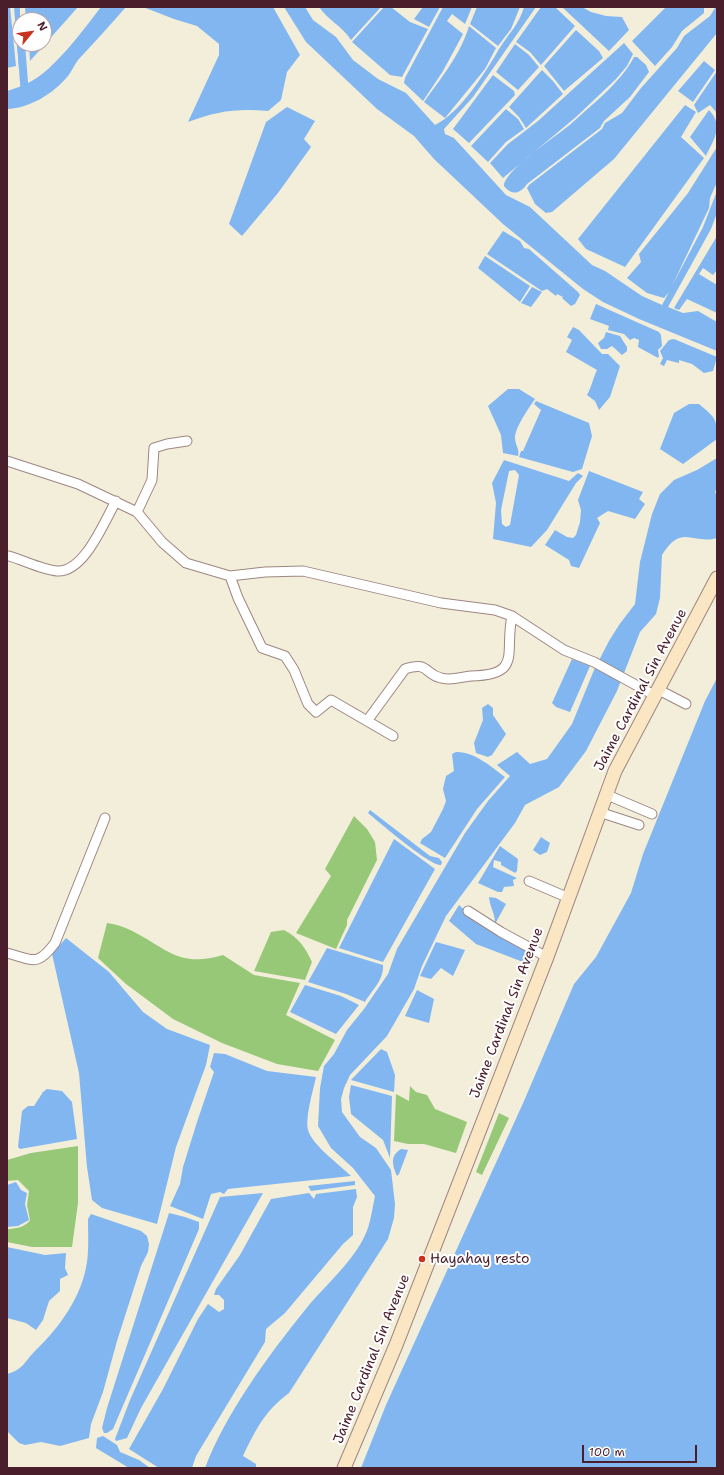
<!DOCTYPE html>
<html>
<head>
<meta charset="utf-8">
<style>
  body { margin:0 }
  #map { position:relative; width:724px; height:1475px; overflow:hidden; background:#f3eeda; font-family:"Shantell Sans",sans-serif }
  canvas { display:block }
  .frame { position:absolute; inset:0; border:8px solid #4a1f2b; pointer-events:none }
  .north { position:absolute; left:12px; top:12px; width:40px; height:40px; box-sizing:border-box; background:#fff; border:1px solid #b7a5aa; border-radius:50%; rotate:61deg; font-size:11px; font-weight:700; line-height:16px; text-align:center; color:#4a1f2b }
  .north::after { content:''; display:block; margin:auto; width:14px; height:18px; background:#c8321e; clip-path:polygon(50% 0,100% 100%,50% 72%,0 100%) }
  .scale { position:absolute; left:582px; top:1445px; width:115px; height:18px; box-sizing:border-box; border:2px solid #4a1f2b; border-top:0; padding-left:5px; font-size:12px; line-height:14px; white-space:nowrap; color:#4a1f2b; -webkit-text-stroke:3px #fff; paint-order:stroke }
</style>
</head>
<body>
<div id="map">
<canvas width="724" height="1475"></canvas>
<div class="frame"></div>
<div class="north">N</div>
<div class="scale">100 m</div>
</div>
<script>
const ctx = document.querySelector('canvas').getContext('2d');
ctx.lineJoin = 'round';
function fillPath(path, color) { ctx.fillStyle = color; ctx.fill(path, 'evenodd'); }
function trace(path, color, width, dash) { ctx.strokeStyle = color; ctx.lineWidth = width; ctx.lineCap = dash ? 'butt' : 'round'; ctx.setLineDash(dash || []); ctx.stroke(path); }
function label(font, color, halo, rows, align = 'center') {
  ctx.font = font + ' "Shantell Sans",sans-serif'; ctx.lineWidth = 4; ctx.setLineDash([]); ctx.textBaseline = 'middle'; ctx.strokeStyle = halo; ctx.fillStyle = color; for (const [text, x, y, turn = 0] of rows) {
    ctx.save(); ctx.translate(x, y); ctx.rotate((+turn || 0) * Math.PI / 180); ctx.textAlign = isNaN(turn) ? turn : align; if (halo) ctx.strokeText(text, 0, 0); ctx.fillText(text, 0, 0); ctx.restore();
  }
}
const green = new Path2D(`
  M354 816 367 829 375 842 377 860 347 920V925L336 949 296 933 331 876 325 869Z
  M107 923C114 924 122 926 128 929 165 946 177 969 223 955L254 975 300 983 286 1015 335 1040 318 1071 277 1064 222 1043 173 1019 126 984 98 958Z
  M284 930C299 938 305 947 312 962L305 980 254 971 271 932Z
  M410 1086 416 1092 427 1095 435 1109 467 1122 456 1153 424 1144H408L394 1141 396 1094 409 1101Z
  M499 1113 509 1118 482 1175 476 1172Z
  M78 1146V1203L72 1247H32L7 1242V1229C15 1229 26 1227 30 1220L27 1205 29 1191 18 1180 7 1181V1160L31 1153Z`);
const water = new Path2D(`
  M7 7H10L16 66 7 68Z
  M14 7H20V44H23L25 67 19 68Z
  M25 7H78L30 61 29 44H44V20H26Z
  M101 7H126C110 25 94 43 78 60 74 65 72 71 68 76 53 94 30 108 7 109V91C15 88 23 86 30 82 55 69 84 29 101 7Z
  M143 7H273L300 55 287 72 281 100 268 111C239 108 216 111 188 122L219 55V44L197 26 174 19Z
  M284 7H305L313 20 336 37 353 60 378 79 406 93 435 125C459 114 486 72 499 49 508 34 519 25 524 7H536L473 97 444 129 445 134 454 138 506 195 530 207 592 265 605 271 642 296 662 305 669 292 664 298 647 293 627 278 641 262 639 254 688 193 717 147V182L710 198 709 208 672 286 703 227 717 191V213L711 229 668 307 683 313 698 311 717 322V351L639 319 603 302 583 289 503 224 434 159 414 136 377 109 306 42Z
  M319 7H381L351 40C342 26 328 20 319 7Z
  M384 7H391L410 22 428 29 402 77 390 75 352 42Z
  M423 7H440L429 27 414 19Z
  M443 7H472L465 24 452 14 447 21 463 34 443 71 423 101 404 83 405 78Z
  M477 7H520L511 29 498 46 470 24Z
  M541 7H555L575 26 541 65 530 52 516 42Z
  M562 7H582L591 12 606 16 622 17 629 30 609 51Z
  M666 7H704V13L682 31 672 47 655 66 632 41Z
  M717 7V33L614 159 552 212 546 213 535 204 527 188 529 185 602 129 605 123 622 113 641 88 677 48 684 36 710 16 715 8Z
  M469 26 496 48 485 69 445 118 424 102C441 78 461 54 469 26Z
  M576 30 599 51 603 58 564 91 544 66Z
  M624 43 633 54 627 66 616 79 576 117 503 178 490 163 508 144 538 121Z
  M515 44 529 55 539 67 518 90 496 72Z
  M634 57H637L646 65 649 72 630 97 604 121 600 128 527 184C520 194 512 196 504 186 505 169 559 135 573 122 594 103 621 82 634 57Z
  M704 61 715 70 693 102 678 91Z
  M542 70 553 81 563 94 526 128 519 117 509 107Z
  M717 71V113L710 105 698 113 694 105Z
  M493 75 514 91 515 95 469 143 453 129Z
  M685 105 696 112 681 137 704 158 625 267 586 249 578 239Z
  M287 107 315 121 304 139 311 147 278 193 242 236 229 224 266 122Z
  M506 109 518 119 524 129 506 142 488 162 471 146Z
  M709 110C724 126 714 139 706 156L690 137Z
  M503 231 520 241 524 248 529 249 578 292 580 295 575 304 571 306 562 298 563 297 557 294 556 296 547 289 542 291 487 254Z
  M717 236V270L713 275 703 268 699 274 717 285V313L687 299 679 310 674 308Z
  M485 256 530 286 520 302 478 268Z
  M532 287 542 292 531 307 521 303Z
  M596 304 659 332 661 335 662 346 658 350 659 356 658 358 638 347 639 340 634 338 630 340 624 334 608 330 609 326 590 319Z
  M573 327 579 330 602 354H608L620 366 610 397 599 410 595 401 587 395C592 386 593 378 597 370L566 352 572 340 567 337Z
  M606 332 620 336 627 347V351L622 355 612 346 607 349H601L598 343 604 338Z
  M674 339 717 357 713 371 704 373 692 364 679 360V363L667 360 664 366 660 364 663 358 660 351 669 340Z
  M508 389H519L535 399C529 408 515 427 515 438 515 445 520 449 518 456L503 453 501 435 488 406Z
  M536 401 589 423 592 436 582 469 573 472 519 457 521 451H523L541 410 534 404Z
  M689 404H699C715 418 717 417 717 439L683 464 660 449 674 413Z
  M717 458V487L715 492 717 496V538C692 545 682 523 662 555L660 598 656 614 640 632 617 691 586 751 559 787 525 805 515 823 446 916 422 966 414 989 387 1036 350 1075 344 1088 341 1099 342 1112 360 1137 376 1148 391 1170 395 1204 394 1218 388 1239 289 1393C264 1412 256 1429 243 1456L256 1464V1468H205C226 1413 268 1356 305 1310 325 1285 357 1259 368 1228 371 1218 373 1206 375 1196L353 1168 331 1148 318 1126 320 1088 324 1066 334 1054 347 1030 364 1009 388 974 397 949 465 833 488 801 510 776 497 765 517 752 530 764 547 759 572 724 594 670 609 641 619 625 635 604 640 562 652 514 660 494 674 480 697 470Z
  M504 460 569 481 578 473 583 476 576 483 547 530 531 547 493 539 496 503 492 483ZM515 470 519 475 510 525 506 527 502 524 501 510 509 471Z
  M589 471 643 492 639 499 645 504 635 519 608 511 597 518 600 523 579 568 571 566 569 560 545 545 555 530 567 537 573 538 576 535 580 522 581 510 578 500Z
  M572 659 590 666 570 712 556 707 552 703Z
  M717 678V1468H361L386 1405 524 1101 574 984 596 957 631 893 643 854 705 701Z
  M488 704 493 708V715L506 734 492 755 488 757 476 753 474 743 483 720 482 708Z
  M456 752C473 751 492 767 505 777L477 809 445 858 420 843 422 839 431 832 443 809 446 801 443 789 446 776 454 771 452 754Z
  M370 810 430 856 439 858 442 862 441 865C430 866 380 823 368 813Z
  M541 837 550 843 547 852 540 855 533 850Z
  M394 839 435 869 383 962 339 948Z
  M500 846 518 859 517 871 515 873 501 865V862L494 860 493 867 517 878 513 880 514 886 504 887 502 892H498L478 883Z
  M489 897 496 898 506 904 495 924C495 912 490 908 489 897Z
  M459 905 474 919 535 950 531 965 476 944 449 921Z
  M66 938 109 972 143 1012 167 1029 210 1045 206 1065 176 1147 157 1224 102 1208 92 1200 87 1167 79 1073 52 954Z
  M436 942 465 950 453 976 441 968 431 979 420 976Z
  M327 948 383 965C384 980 372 990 365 1002L346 994 308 982Z
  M305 985 341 996 359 1005 336 1034 290 1012Z
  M417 990 434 999 429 1023 405 1016Z
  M381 1049 387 1052 395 1075 394 1092 351 1080Z
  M214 1053 225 1054 267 1071 316 1077C313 1091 305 1117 308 1130 312 1145 340 1165 351 1176L228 1189 224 1194 220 1192 211 1194 203 1219 170 1206 180 1184 183 1167 197 1122 214 1072 210 1067Z
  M351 1085 392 1096 390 1158 383 1140 351 1114 349 1097Z
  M47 1089 62 1091 72 1102 77 1139 20 1149 18 1147 22 1111 28 1106H34L43 1092Z
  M401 1149 408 1150 399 1174 397 1176C392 1164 390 1156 401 1149Z
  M355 1181V1185L311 1191 308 1186Z
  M16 1182 21 1190 27 1193 25 1204 29 1220 18 1226 7 1227V1185Z
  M356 1189 357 1197 353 1207V1235L343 1244 285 1313 266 1329 265 1342 196 1456 192 1468H159L129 1449 163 1389 198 1319 208 1304 219 1312 224 1309V1300L219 1295H214L216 1289 240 1255 271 1199 309 1193 314 1199 316 1194Z
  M263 1193 141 1408 127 1438 116 1441 115 1439 130 1400 220 1197Z
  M169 1213 185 1217 199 1222V1229L113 1429 107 1433H104L102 1428 107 1408Z
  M91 1214 141 1231 147 1236 149 1244 148 1252 141 1266 117 1341 103 1392 91 1424 89 1438 60 1446 41 1442 25 1445 19 1443 7 1431V1374C23 1370 24 1362 35 1351 59 1328 82 1297 87 1262 89 1248 88 1233 88 1219Z
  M7 1247 45 1255 66 1253 65 1268 68 1275 60 1279V1291L49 1301 43 1320 36 1330 26 1323 7 1318Z
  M103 1436 117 1445 120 1452 139 1460 150 1468H129L96 1448 97 1438Z`);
const canal = new Path2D(`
  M21 44 25 95`);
const minor = new Path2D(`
  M7 461 78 484 137 512 162 542 186 563 230 576 265 572 303 571 441 603 495 610 512 616 564 650 594 662 654 695
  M137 512 152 480 154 448 167 444 187 441
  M9 556C23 560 43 570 57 571 84 573 104 522 116 501
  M230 576 238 598 262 648 285 656 294 670 308 704 316 712 331 700 393 736
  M657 689 686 704
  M367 721 405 669C429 661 424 674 441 678 451 681 461 677 471 676 523 675 504 653 512 616
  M605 794 652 814
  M599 812 639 825
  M529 881 569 898
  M468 911 501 932 547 957
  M7 953C34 960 37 967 55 943L105 818`);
const secondary = new Path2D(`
  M344 1468 396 1345 547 957 615 771 717 578`);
const markers = [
  [422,1259,4,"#c8321e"]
];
const streetNames = [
  ["Jaime Cardinal Sin Avenue",641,690,-62],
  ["Jaime Cardinal Sin Avenue",507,1013,-69],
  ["Jaime Cardinal Sin Avenue",372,1359,-68]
];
const poiNames = [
  ["Hayahay resto",430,1259]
];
fillPath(green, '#96c878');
fillPath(water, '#81b6f0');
trace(canal, '#81b6f0', 8);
trace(minor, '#9e8682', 11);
trace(secondary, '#9e8682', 15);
trace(minor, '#fff', 9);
trace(secondary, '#fbe6c4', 13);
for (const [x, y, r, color] of markers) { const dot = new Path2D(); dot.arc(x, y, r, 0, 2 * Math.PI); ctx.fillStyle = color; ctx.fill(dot); trace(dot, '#fff', 1.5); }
label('14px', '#4a1f2b', '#fff', streetNames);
label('14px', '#4a1f2b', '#fff', poiNames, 'left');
</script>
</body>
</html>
